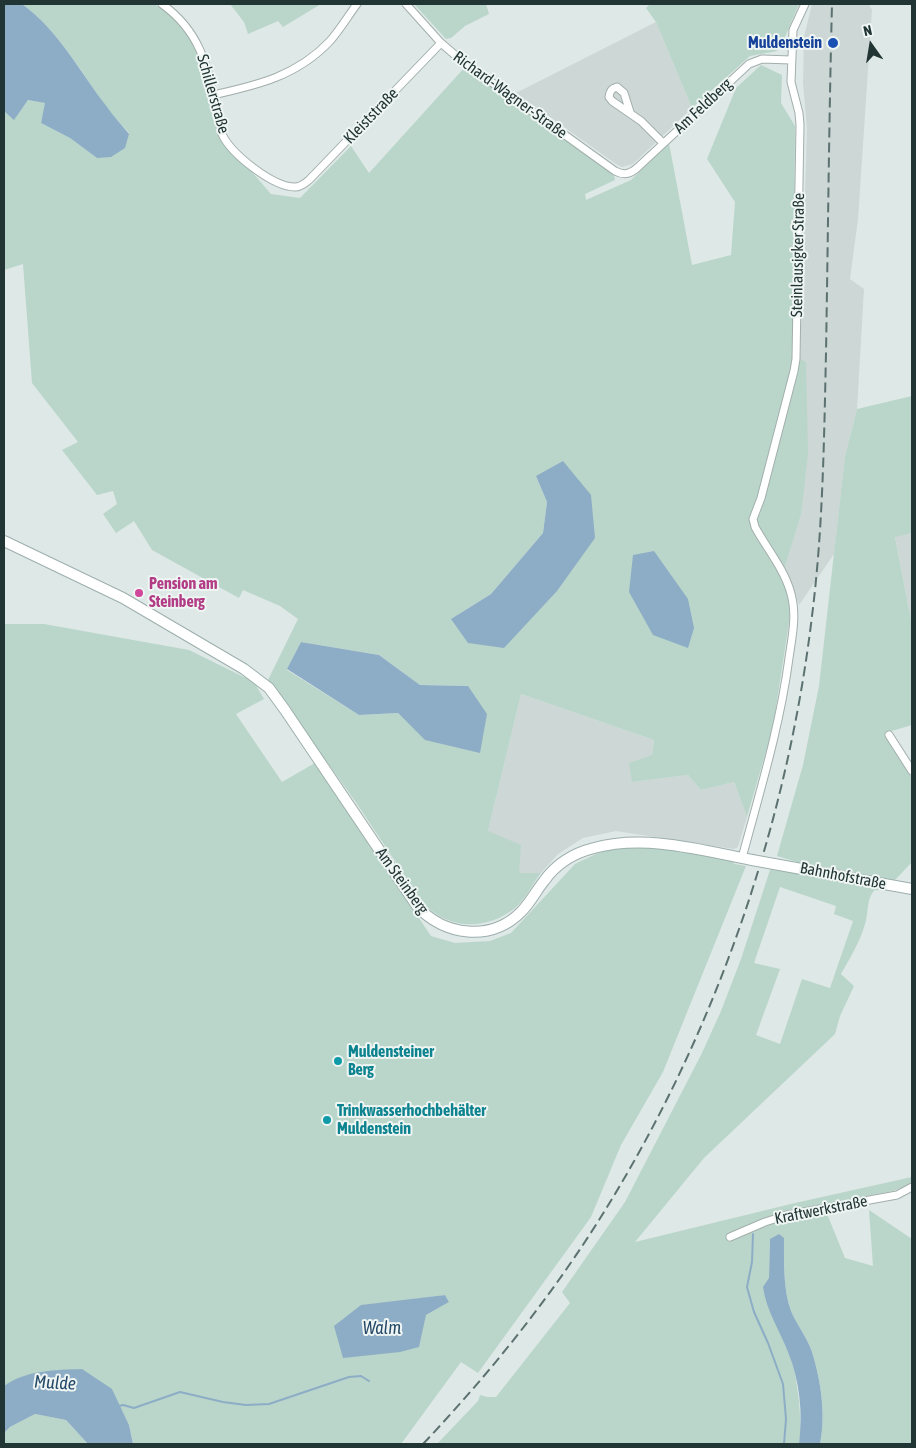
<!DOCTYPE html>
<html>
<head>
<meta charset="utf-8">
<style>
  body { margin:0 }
  #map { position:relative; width:916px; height:1448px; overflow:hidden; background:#dee8e6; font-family:"Asap Condensed",sans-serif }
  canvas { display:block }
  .frame { position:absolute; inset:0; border:5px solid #223535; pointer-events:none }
  .north { position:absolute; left:846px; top:20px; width:50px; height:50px; -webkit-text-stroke:4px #eef5f3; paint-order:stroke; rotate:347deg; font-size:14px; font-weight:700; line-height:20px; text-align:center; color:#223535 }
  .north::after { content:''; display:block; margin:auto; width:18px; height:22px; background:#223535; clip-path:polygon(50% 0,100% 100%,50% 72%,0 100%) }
</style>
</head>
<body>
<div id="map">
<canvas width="916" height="1448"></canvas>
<div class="frame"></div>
<div class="north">N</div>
</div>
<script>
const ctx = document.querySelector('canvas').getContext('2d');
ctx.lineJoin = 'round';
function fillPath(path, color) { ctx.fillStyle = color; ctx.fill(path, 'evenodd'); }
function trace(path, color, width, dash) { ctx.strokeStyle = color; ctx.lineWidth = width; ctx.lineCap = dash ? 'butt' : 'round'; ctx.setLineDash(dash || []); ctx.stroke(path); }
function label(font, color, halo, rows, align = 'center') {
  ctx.font = font + ' "Asap Condensed",sans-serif'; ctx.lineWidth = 4; ctx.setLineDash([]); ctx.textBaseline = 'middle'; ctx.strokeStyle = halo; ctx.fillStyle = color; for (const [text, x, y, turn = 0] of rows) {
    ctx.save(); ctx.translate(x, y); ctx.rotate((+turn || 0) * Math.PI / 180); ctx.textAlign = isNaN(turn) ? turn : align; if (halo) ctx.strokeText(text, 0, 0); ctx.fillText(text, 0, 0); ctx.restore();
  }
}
const built = new Path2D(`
  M812 4H869L872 10 858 219 850 279 864 289 857 409 845 456 834 554 799 605 791 582 784 569 801 515 806 363 800 359 807 129 803 83 804 37Z
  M656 22 692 108 633 164 622 167 616 164 516 93Z
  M912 533V625L895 536Z
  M521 694 654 740 652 755 632 782 688 775 701 790 734 782 747 817 738 847 734 849 616 831 583 838 558 854 541 873H519L488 831Z`);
const green = new Path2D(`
  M22 4H154C165 10 180 20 187 30 207 60 210 103 220 137L228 149 245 164 271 194 300 198 351 146 369 173 465 67 614 175 615 180 585 194 586 200 631 180 669 143 692 265 731 255 735 202 707 159 736 88 761 65 782 75 781 103 795 126 793 355 806 362 808 453 801 515 782 576 788 597 790 616 773 727 747 817 734 782 701 790 688 775 632 782 629 763 652 755 654 740 521 694 488 831 521 845 519 873H541C532 884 526 899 515 908 486 931 448 930 423 903L355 801 268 680 298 619 280 606 243 590 239 598 152 550 134 521 116 533 103 514 117 504 113 491 97 495 62 450 78 442 32 383 23 264 4 270V84L14 119 28 100 46 103 41 123 70 138 97 158 129 133C122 125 113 116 106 107 81 71 58 31 22 4ZM536 476 595 538 451 619 491 594 543 533 547 502ZM301 642 379 655 420 685 468 686 426 740 398 713 359 715 287 670Z
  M230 4H321L283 27 278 21 248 34 244 22Z
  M414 4H486L489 14 465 26 451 38 446 39Z
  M650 4H799L785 37 777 51 750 56 692 108 656 22 646 8Z
  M912 396V533L895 537 912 625V725L885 733 912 778V862L895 880 797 862 777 856 803 765 819 686 845 456 857 409Z
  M4 624H44L189 650 254 682 264 699 236 714 282 782 315 763 431 936 455 943 490 941 511 933 575 864 596 854 623 846H656L730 860 735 864 746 866 663 1072 621 1145 591 1217 478 1373 461 1362 401 1444H133L129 1425 112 1390 4 1386ZM445 1295 449 1302 426 1315 415 1299Z
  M770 870 785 871 891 888 890 891 875 890C866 898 869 913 865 924 860 942 850 958 841 974L854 986 840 1016 835 1034 704 1158 635 1242 795 1203 912 1177V1184L893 1191 823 1204 845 1258 873 1266 869 1210 912 1239V1444H820C826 1415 821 1381 812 1352 807 1337 797 1325 791 1311 783 1290 784 1260 784 1238L770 1239 769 1278 795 1373 799 1401 801 1430 799 1444H437L478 1401 480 1395 487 1397H496L570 1303 562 1292 625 1202 701 1055 721 1011 741 959ZM780 887 836 906 834 914 853 921 830 988 802 979 780 1044 756 1035 780 969 754 963Z
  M35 1414 66 1420 88 1444H4V1433L10 1427Z`);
const water = new Path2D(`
  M4 4H22C59 31 80 72 107 107 114 117 122 125 129 134L125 148 111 157 97 158 70 138 41 123 45 103 28 100 14 120 4 111Z
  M563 461 591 495 595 538 557 591 504 648 468 643 451 619 491 594 543 533 547 502 536 476Z
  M654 551 688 599 694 628 688 648 653 635 629 592 633 555Z
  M301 642 379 655 420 685 468 686 487 714 480 753 425 740 398 713 359 715 287 669Z
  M779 1234 784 1238C784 1260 783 1290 791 1311 797 1325 807 1337 812 1352 821 1381 826 1415 820 1444H799C803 1414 800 1381 788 1352 780 1331 766 1310 763 1287L769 1278 770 1239Z
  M445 1295 449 1302 426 1315 419 1347 400 1352 343 1358 334 1326 361 1305Z
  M82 1369 112 1389 129 1425 133 1444H88L66 1420 35 1414 10 1427 4 1433V1386C26 1370 55 1370 82 1369Z`);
const stream = new Path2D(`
  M753 1234 752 1262 747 1287 754 1312 768 1343 783 1384 786 1419 784 1444
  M119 1406 123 1405 134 1408 180 1392 223 1402 246 1405 269 1404 349 1377 361 1376 369 1381`);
const minor = new Path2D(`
  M162 4C209 38 209 82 222 134 231 154 273 187 295 187 301 187 305 183 309 180L441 43
  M406 4 441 43 462 61 615 171C623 175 629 175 637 168L749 64 762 59 791 60
  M213 95C258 85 297 76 330 41 340 30 348 16 357 4
  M630 112 624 93 617 87C611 89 610 91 609 97L612 101 641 121 663 143
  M889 735 912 771
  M742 858C760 791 780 726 789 658 792 637 797 615 791 594 785 570 767 549 755 527L753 519 761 498 794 371 796 359 800 125 799 113 791 82 793 30 805 4
  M730 1237 765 1222 787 1215 897 1195 912 1187`);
const secondary = new Path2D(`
  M4 541 123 598 244 669 269 688 285 710 417 906C444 936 491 942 521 912 530 903 536 891 544 881 556 864 574 853 594 848 645 834 701 850 752 860
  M774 864 912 889`);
const rail = new Path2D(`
  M423 1444C490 1373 552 1296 604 1212 715 1033 787 826 812 616 823 529 824 441 826 353 828 236 829 120 832 4`);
const secondaryBridge = new Path2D(`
  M752 860 774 864`);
const markers = [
  [833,43,6,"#1a4fb4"],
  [139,593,5,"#d1479c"],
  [338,1061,5,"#0f9aa8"],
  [327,1120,5,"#0f9aa8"]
];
const transitNames = [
  ["Muldenstein",822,43]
];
const streetNames = [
  ["Schillerstraße",213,94,74],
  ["Richard-Wagner-Straße",510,95,36],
  ["Am Feldberg",703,106,-43],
  ["Kleiststraße",371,116,-46],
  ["Steinlausigker Straße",798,255,-89],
  ["Bahnhofstraße",843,876,11],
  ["Am Steinberg",402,881,54],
  ["Kraftwerkstraße",821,1210,-11]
];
const hotelNames = [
  ["Pension am",149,584],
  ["Steinberg",149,602]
];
const cultureNames = [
  ["Muldensteiner",348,1052],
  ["Berg",348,1070],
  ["Trinkwasserhochbehälter",337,1111],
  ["Muldenstein",337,1129]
];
const waterNames = [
  ["Walm",382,1328],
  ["Mulde",55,1383,3]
];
fillPath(built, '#cdd7d5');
fillPath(green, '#bad6ca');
fillPath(water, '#8dadc6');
trace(stream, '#8dadc6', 2);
trace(minor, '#a2afad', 9);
trace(secondary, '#9cafad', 12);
trace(minor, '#fff', 7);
trace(secondary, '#fff', 10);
trace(rail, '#5c7171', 2, [10, 5]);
trace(secondaryBridge, '#9cafad', 12, []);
trace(secondaryBridge, '#fff', 10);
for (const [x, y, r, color] of markers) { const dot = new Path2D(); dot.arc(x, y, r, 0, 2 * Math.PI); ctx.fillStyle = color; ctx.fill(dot); trace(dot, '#eef5f3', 2); }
label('bold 16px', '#164399', '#eef5f3', transitNames, 'right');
label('16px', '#223535', '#eef5f3', streetNames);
label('bold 16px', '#b23c85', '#eef5f3', hotelNames, 'left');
label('bold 16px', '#0d838f', '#eef5f3', cultureNames, 'left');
label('italic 18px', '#254968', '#eef5f3', waterNames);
</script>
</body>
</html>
